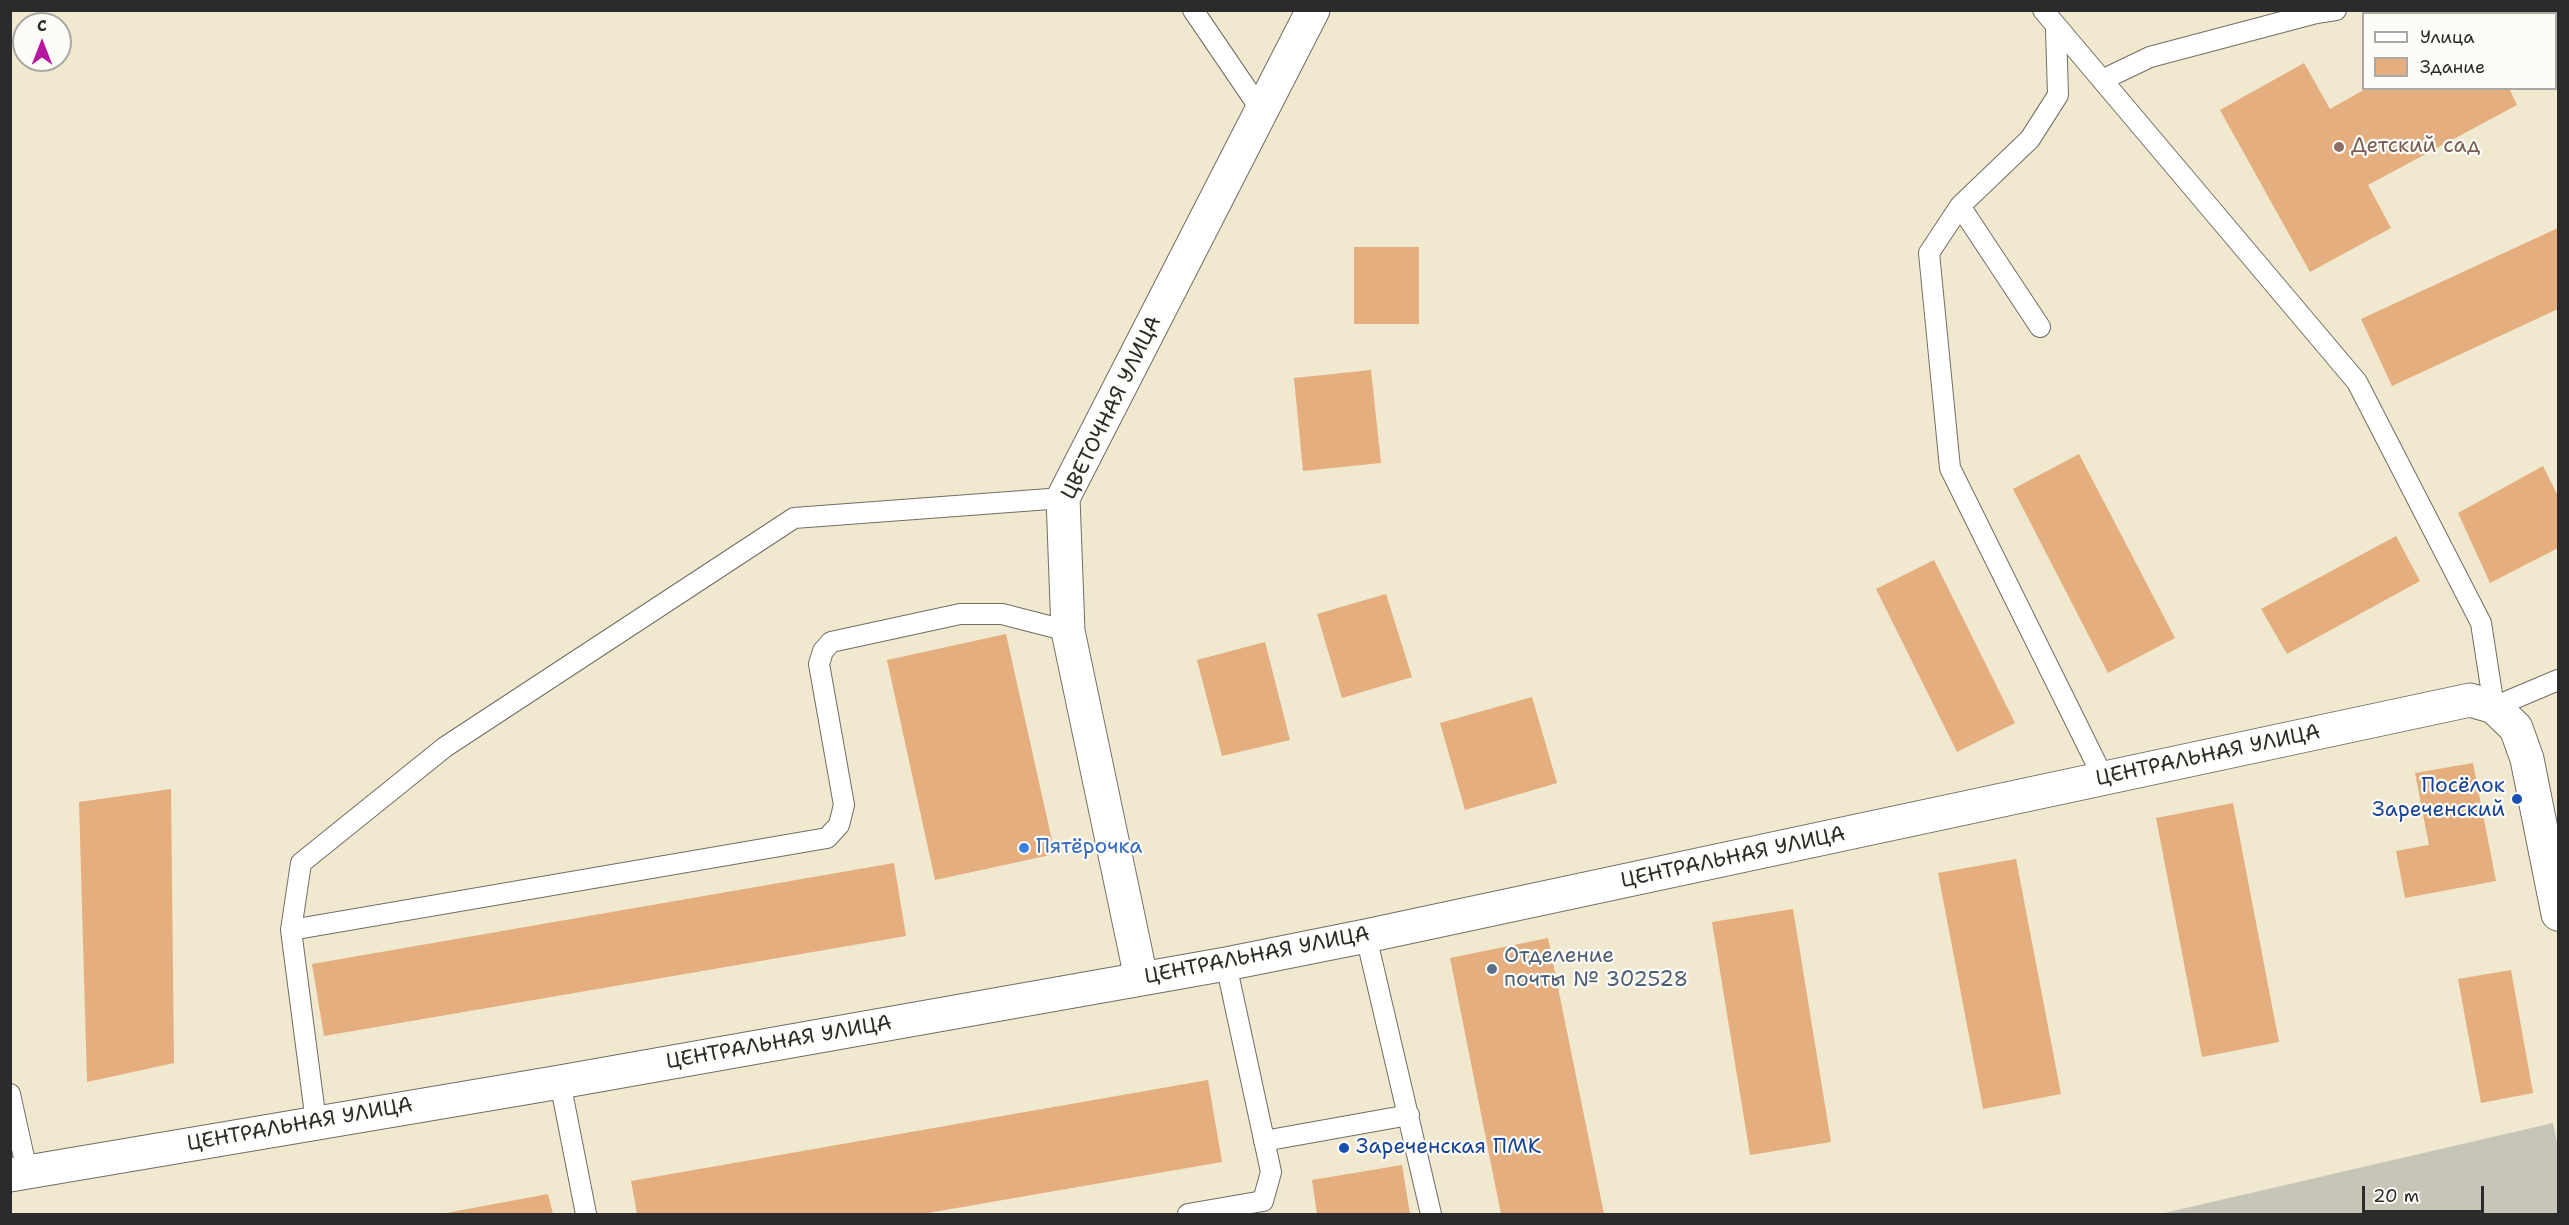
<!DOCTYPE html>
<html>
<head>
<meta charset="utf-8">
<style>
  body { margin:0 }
  #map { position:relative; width:2569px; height:1225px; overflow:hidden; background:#f0e9cf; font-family:"Shantell Sans",sans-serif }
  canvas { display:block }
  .frame { position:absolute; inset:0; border:12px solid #2b2b2b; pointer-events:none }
  .legend { position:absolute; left:2362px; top:12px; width:195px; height:78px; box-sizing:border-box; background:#fdfcf7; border:2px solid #a9a8a5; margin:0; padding:8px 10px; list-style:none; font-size:18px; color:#2b2b2b }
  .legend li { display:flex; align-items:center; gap:12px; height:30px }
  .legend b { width:30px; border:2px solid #a9a8a5 }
  .north { position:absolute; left:12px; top:12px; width:60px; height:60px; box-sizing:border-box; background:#fdfcf7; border:2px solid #a9a8a5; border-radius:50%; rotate:0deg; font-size:16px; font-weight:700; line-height:24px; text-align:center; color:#2b2b2b }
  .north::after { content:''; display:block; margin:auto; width:21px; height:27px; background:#b5179e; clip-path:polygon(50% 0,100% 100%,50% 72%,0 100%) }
  .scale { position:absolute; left:2362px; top:1186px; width:122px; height:27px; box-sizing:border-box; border:3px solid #2b2b2b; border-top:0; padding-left:8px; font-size:18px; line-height:21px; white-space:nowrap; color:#2b2b2b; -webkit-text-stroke:4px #fdfcf7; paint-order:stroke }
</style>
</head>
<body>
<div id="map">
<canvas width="2569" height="1225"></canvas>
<div class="frame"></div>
<ul class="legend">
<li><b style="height:8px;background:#fff"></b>Улица</li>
<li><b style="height:16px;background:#e4ae7e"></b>Здание</li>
</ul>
<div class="north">С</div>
<div class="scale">20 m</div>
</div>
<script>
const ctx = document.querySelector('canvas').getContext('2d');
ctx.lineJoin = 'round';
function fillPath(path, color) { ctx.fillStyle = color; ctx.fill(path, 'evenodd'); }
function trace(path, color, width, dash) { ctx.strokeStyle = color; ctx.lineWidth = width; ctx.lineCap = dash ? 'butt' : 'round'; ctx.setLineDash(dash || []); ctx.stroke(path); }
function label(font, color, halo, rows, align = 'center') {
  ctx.font = font + ' "Shantell Sans",sans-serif'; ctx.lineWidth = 4.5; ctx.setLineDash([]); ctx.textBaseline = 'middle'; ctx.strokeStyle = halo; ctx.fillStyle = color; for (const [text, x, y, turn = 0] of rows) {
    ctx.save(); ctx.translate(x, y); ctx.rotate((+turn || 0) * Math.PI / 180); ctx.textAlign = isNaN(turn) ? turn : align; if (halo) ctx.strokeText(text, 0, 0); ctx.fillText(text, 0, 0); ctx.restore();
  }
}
const industrial = new Path2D(`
  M2553 1123 2558 1147V1214H2160Z`);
const building = new Path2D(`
  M2304 63 2330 109 2367 88H2509L2517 105 2368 185 2391 228 2310 272 2220 110Z
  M2558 228V309L2392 386 2361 319Z
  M1354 247H1419V324H1354Z
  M1371 370 1381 463 1303 471 1294 378Z
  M2079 454 2175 638 2108 673 2013 489Z
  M2543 466 2558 496V548L2490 583 2458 513Z
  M2396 536 2420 581 2287 654 2261 609Z
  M1934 560 2015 723 1957 752 1876 589Z
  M1386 594 1412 677 1342 698 1317 614Z
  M1006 634 1055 854 935 880 887 660Z
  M1265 642 1290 740 1222 756 1197 660Z
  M1532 697 1557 783 1465 810 1440 723Z
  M2473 763 2496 881 2405 898 2396 851 2429 845 2415 773Z
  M171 789 174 1063 87 1082 79 802Z
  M2233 803 2279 1042 2202 1057 2156 818Z
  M2016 859 2061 1094 1983 1109 1938 873Z
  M894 863 906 936 324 1036 312 964Z
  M1793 909 1831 1142 1750 1155 1712 922Z
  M1548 938 1604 1214H1501L1450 958Z
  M2511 970 2533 1093 2481 1103 2458 979Z
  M1208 1080 1222 1162 922 1214H637L631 1181Z
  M1402 1165 1410 1214H1317L1312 1180Z
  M548 1194 553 1214H446V1213Z`);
const service = new Path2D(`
  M1193 10 1261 110
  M2043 10 2357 382 2481 623 2494 707 2558 680
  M2102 80 2150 57 2316 13 2336 10
  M1960 206 2030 139 2058 95 2056 29
  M2040 327 1960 206 1929 253 1950 468 2104 779
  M291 930 301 863 445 747 794 518 1063 498
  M1366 936 1431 1214
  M560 1082 586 1214
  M10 1094 27 1171
  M316 1122 291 930 827 838 839 825 844 805 819 664 823 651 831 642 960 614H1002L1068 631
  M1264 1141 1409 1115
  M1188 1214 1263 1201 1271 1172 1226 964`);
const minor = new Path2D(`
  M1141 978 1068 631 1063 498 1313 10`);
const tertiary = new Path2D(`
  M10 1175 560 1082 1226 964 1366 936 2470 700 2494 707 2516 728 2527 759 2558 914`);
const markers = [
  [2339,147,6,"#8d6e63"],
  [2517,799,6,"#1a4fb4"],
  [1024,848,6,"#3f7fe0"],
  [1492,969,6,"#5c6f8a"],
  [1344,1148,6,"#1a4fb4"]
];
const educationNames = [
  ["Детский сад",2351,147]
];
const streetNames = [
  ["ЦВЕТОЧНАЯ УЛИЦА",1112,408,-64],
  ["ЦЕНТРАЛЬНАЯ УЛИЦА",2208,756,-12],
  ["ЦЕНТРАЛЬНАЯ УЛИЦА",1733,858,-12],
  ["ЦЕНТРАЛЬНАЯ УЛИЦА",1257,956,-11],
  ["ЦЕНТРАЛЬНАЯ УЛИЦА",779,1043,-10],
  ["ЦЕНТРАЛЬНАЯ УЛИЦА",300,1125,-10]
];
const transitNames = [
  ["Посёлок",2505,787],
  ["Зареченский",2505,811],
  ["Зареченская ПМК",1356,1148,"left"]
];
const shopNames = [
  ["Пятёрочка",1036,848]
];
const serviceNames = [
  ["Отделение",1504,957],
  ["почты № 302528",1504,981]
];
fillPath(industrial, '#c6c5b8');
fillPath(building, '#e4ae7e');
trace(service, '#706e64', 22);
trace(minor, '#706e64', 35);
trace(tertiary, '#706e64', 35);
trace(service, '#fff', 20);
trace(minor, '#fff', 33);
trace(tertiary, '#fff', 33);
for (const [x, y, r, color] of markers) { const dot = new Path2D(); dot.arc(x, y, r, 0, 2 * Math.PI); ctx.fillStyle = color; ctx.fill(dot); trace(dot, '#fdfcf7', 2); }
label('21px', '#785e54', '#fdfcf7', educationNames, 'left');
label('21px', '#2b2b2b', '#fdfcf7', streetNames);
label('21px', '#164399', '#fdfcf7', transitNames, 'right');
label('21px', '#366cbe', '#fdfcf7', shopNames, 'left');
label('21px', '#4e5e75', '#fdfcf7', serviceNames, 'left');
</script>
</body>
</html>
